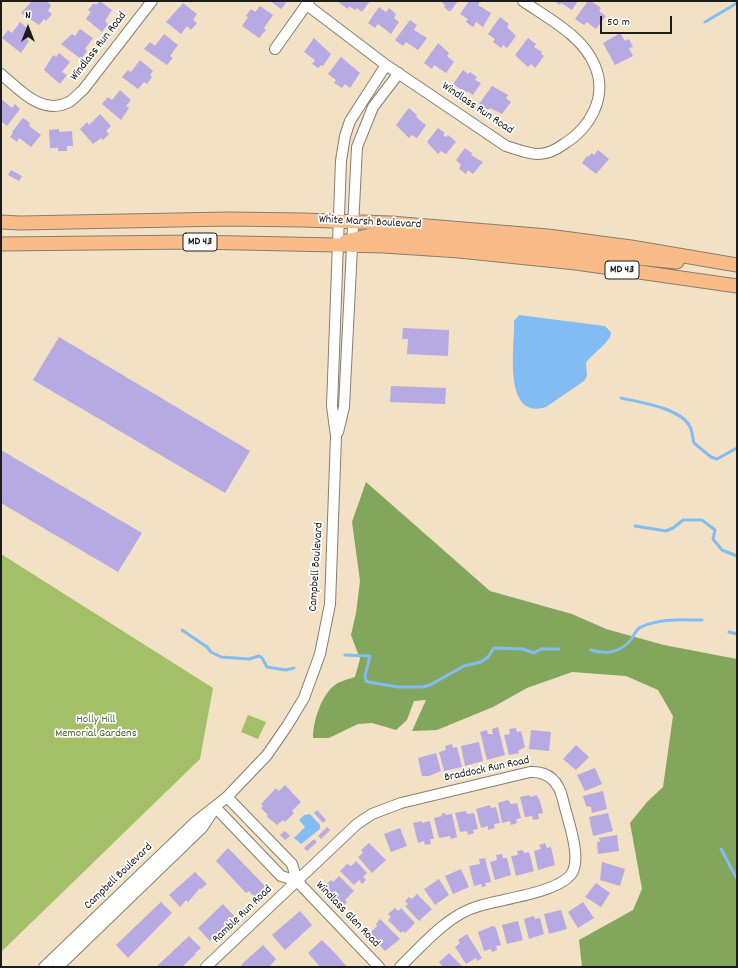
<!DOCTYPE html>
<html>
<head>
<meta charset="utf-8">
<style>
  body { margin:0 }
  #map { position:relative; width:738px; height:968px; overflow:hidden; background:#f2e1c5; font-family:Dekko,sans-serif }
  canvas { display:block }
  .frame { position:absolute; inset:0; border:2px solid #1c1c1c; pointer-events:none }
  .north { position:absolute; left:8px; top:8px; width:40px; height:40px; -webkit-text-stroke:3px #fff; paint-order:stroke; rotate:0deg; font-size:11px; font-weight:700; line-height:16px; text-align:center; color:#1c1c1c }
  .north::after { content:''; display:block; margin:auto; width:14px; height:18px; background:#1c1c1c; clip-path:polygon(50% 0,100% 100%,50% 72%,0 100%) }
  .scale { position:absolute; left:600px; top:16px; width:72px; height:18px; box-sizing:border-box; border:2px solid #1c1c1c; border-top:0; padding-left:5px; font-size:12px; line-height:14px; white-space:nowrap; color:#1c1c1c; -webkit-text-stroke:3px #fff; paint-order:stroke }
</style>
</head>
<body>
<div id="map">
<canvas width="738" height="968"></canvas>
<div class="frame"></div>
<div class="north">N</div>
<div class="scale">50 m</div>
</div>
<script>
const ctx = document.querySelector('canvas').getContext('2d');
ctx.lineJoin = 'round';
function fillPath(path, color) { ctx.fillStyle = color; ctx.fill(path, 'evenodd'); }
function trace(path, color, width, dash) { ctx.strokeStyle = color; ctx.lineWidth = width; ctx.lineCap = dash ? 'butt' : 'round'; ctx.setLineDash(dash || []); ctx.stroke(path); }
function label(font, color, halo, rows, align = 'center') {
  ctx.font = font + ' Dekko,sans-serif'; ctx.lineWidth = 3.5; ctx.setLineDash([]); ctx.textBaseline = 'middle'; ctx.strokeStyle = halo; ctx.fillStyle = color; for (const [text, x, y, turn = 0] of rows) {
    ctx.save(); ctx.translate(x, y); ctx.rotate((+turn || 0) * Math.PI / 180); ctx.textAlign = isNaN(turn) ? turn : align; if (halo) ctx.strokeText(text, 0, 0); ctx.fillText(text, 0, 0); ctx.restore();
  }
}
const green = new Path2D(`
  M1 554 213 688 200 759 1 952Z
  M248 715 266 722 258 739 241 732Z`);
const forest = new Path2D(`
  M366 482 490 591 572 614 606 629 664 645 737 659V967H582L579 940 633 910 642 889 630 823 647 802 663 787 673 716 658 690 626 676 572 672 527 688 493 707 437 730 412 731 426 700 414 701 407 720 396 730 372 723 358 724 329 738H313C313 722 321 695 335 685 340 681 349 679 355 677L360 659 351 635 356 613 360 581 352 522Z`);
const water = new Path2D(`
  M519 315 605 326 611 332C611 343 592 353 586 363L587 376 584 381 546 407C502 421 515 345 514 321Z
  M310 814 320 825V829L301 844 294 838 305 827 299 820 304 815Z`);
const stream = new Path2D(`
  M705 22 737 3
  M621 398C639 402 679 408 689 425 693 431 692 437 694 443L711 457 717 459 737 448
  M635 526 666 531 673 528 683 520H702L715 530 713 539 722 550 737 556
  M182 630 207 647 211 652 221 657 249 659 259 656 262 658 267 667 286 670 294 668
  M729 632 737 634
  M591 650C607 655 622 652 632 638 635 634 636 629 641 627 661 618 681 620 702 620
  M345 655 370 656 365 676 366 681 369 682 398 687H422L430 685 464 666 481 662 488 657 494 648 523 649 534 653 541 649H559
  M721 849 737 879`);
const building = new Path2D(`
  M32 1H46L51 5 48 11 52 14 46 21 44 19 39 25 21 13Z
  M100 1 112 10 105 21 108 24 102 32 86 19 91 12 88 10 94 3 96 5Z
  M270 1H284L286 3 281 9Z
  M340 1H370L362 12 357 8 355 10 349 6 348 9 339 3Z
  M440 1H458L450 12 444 7 445 5Z
  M469 1H478L480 2 478 5 491 13 483 27 476 22 473 27 466 22 468 19 460 14Z
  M554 1H578L572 10 561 3 560 5Z
  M588 1H591L601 8 599 11 606 16 596 29 587 22 584 25 575 19Z
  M183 3 197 14 193 20 197 23 191 30 187 26 181 34 166 22Z
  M260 6 273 15 264 28 266 30 259 38 242 26 248 17 246 16 251 9 255 12Z
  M379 7 386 12 389 8 396 14 394 18 399 22 391 34 378 24 375 28 368 23Z
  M500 17 509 24 507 27 516 36 507 48 503 45 501 48 493 42 495 39 488 34Z
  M410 20 417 25 414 30 427 38 418 50 406 42 403 46 395 40Z
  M20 22 32 32 27 39 29 41 21 53 2 38 8 30 12 33Z
  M80 29 93 38 85 49 87 51 81 59 61 44 72 34 75 36Z
  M620 33 625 41 629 39 633 47 629 48 633 56 615 65 603 43Z
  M164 34 178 45 170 56 173 58 167 65 144 49 150 42 155 46Z
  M314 38 331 54 323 66 321 65 318 68 312 64 315 60 304 52Z
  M528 38 536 44 534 47 542 52 541 54 544 56 535 68 531 64 528 67 515 55Z
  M438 43 449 53 447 56 454 62 446 73 434 65 432 69 424 63Z
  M59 53 70 62 62 72 67 75 60 84 44 70 53 55 56 57Z
  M341 57 360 73 350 88 345 84 342 88 334 83 336 80 328 74Z
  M140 60 153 71 150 75 152 77 147 84 144 82 138 89 122 77 128 70 131 72Z
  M463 70 468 74 470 72 477 77 475 80 481 83 473 95 467 91 466 93 453 84Z
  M492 86 508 95 506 98 511 102 502 114 490 108 488 110 479 104Z
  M120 90 131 100 126 106 129 108 121 120 102 104 108 97 112 100Z
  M1 99 12 108 15 104 20 109 7 126 1 121Z
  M409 108 417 115 416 117 426 125 417 138 412 135 409 138 396 125Z
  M100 114 111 126 106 131 109 134 103 140 101 138 93 144 80 129 87 122 89 125Z
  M23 118 30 123 29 126 41 135 31 147 19 138 17 142 10 137 13 133 12 132Z
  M438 128 445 133 443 135 446 137 448 135 456 142 446 154 441 151 438 154 427 142Z
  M59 129V132L72 131 73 146H67V151H58V148H50L49 130Z
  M465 148 473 154 471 155 483 162 473 174 468 170 466 174 459 169 461 165 456 160Z
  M598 150 609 159 596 174 582 163 587 156 588 157 592 153 594 155Z
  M11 170 22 176 19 181 8 175Z
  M403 328 449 330 448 356 407 354 408 339H402Z
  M59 337 250 451 225 493 33 380Z
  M391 386 446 388 445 404 390 402Z
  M1 450 142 533 118 572 1 503Z
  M498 727 505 755 487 760 480 732 487 730 488 734H493L492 729Z
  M516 728 517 732 521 731 525 747 518 751 519 753 509 755 504 735 510 734 509 729Z
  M531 730 551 732 549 751 529 749Z
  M479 742 483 761 465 766 461 746Z
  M452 744 453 748 457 747 462 767 444 771 439 752 446 750 445 746Z
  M576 745 589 757 576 770 563 759Z
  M436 753 441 771 429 776H422L418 758Z
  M595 768 602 784 585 791 577 775Z
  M285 785 301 802 292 811 294 813 285 822 283 820 277 825 266 816 268 815 261 808 263 806 261 804 276 788 279 791Z
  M603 791 607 809 592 813 591 807 586 806 583 796Z
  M530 795V797L537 795 538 798H539L543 813 538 814 539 819 533 820 532 816 525 817 520 797Z
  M508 800 511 804 517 803 521 818 516 819 517 823 511 825 510 821 502 823 498 803Z
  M490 805 491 808 496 807 500 823 494 824 495 828 488 830V826L481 828 476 809Z
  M317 810 326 820 323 823 314 813Z
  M465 811 468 814 474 813 478 829 473 830 474 833 468 835 467 831 460 832 455 813Z
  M445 813 446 815 452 814 457 837 451 839 450 836 439 838 434 818 442 816 441 814Z
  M608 813 613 831 593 836 589 817Z
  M422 821V823L430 821 434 839H430L431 844 425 845 424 841 418 843 413 823Z
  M327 827 330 830 321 839 318 836Z
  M400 828 407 846 391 852 384 834Z
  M285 831 290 836 285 840 280 835Z
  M617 835 619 851 598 854 597 842H600L599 838Z
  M314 839 317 842 307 851 304 848Z
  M369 843 386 860 372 873 358 857 363 853 361 850Z
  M545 843 547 848 551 847 555 865 538 870 534 851 541 849 539 845Z
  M228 848 265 886 255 897 249 891 246 893 216 861Z
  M523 850 524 853 529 852 534 871 516 876 511 856 518 855 517 851Z
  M502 854 503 858H507L511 875 495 880 490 862 497 860 496 855Z
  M485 858 491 882 485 883 486 886 482 887 481 884 474 886 469 866 480 864 479 859Z
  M356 861 367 873 363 877 366 880 362 884 359 880 354 885 340 871 347 864 351 866Z
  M602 862 625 869 620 886 600 880Z
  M461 869 469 887 453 894 445 876Z
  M195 872 207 884 201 889 200 888 188 902 186 900 180 907 169 895Z
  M339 876 354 891 345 900 347 902 343 906 324 886 331 880 333 882Z
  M439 879 449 895 435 905 424 889Z
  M596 883 610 893 601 907 585 897Z
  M417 894 432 909 419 921 405 906 408 904 405 901 409 897 412 899Z
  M161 902 172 913 128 958 116 945Z
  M583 902 594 918 578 928 568 912Z
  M223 904 234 916 210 941 198 928Z
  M395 908 398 911 401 908 415 923 405 933 403 931 401 933 388 920 391 917 388 914Z
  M561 910 567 929 549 934 544 914Z
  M300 911 312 925 285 950 272 935Z
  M534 916 535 919 540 918 544 934 529 939 524 919Z
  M380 919 400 939 385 951 369 934 377 926 376 924Z
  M518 921 523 940 507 944 502 925Z
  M493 926 496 928 501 945 496 946 497 950 492 952 491 949 484 951 478 932Z
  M467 934 482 958 477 961 476 958 466 964 455 947 460 943 458 940Z
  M189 936 201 948 195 953 196 954 182 967H156Z
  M322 940 335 953 347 967H320L308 953Z
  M263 945 276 959 270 966 241 967 242 964Z
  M449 953 463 967H441L442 966 439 962Z`);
const minor = new Path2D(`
  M307 5 386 65 506 146C517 149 527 154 539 154 548 154 557 149 564 144 590 128 608 97 595 66 583 36 549 19 523 1
  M275 49 309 1
  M1 74C20 90 42 116 69 102 74 99 79 93 83 90L152 1
  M338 432 344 407 357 147 373 107 399 73
  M227 797 292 864 297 881 379 967
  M216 808 281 876 297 881
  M44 967 194 823 227 797 267 755 287 726 304 698 320 654 330 604 336 436 332 406 341 161 345 136 350 121 386 65
  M58 967 202 828 212 813
  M206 967 357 824 372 814 401 803 530 772C549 771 559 782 563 800 567 818 581 854 573 871 564 892 501 899 479 906 447 915 423 945 400 967`);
const major = new Path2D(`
  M1 222 20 223 228 219 303 220 391 223 548 236 631 247 737 265
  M346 241 371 235 461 240 677 262
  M1 244 193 242 384 246 459 251 576 263 737 286`);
const shields = [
  [200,242,34],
  [622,270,34]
];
const shieldNames = [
  ["MD 43",200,242],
  ["MD 43",622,270]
];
const streetNames = [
  ["Windlass Run Road",99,47,-52],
  ["Windlass Run Road",477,109,34],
  ["White Marsh Boulevard",370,223,3],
  ["Campbell Boulevard",317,567,-86],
  ["Braddock Run Road",487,770,-12],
  ["Campbell Boulevard",119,877,-44],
  ["Ramble Run Road",243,915,-44],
  ["Windlass Glen Road",347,915,46]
];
const parkNames = [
  ["Holly Hill",96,720],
  ["Memorial Gardens",96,734]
];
fillPath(green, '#a3bf67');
fillPath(forest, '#82a65c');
fillPath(water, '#83bcf3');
trace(stream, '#83bcf3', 3);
fillPath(building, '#b7a9e1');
trace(minor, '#877e70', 12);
trace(major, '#877e70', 15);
trace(minor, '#fff', 10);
trace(major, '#f9bc89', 13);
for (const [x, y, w] of shields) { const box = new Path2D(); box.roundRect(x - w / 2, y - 9, w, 18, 3); ctx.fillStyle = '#fff'; ctx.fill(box); trace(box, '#1c1c1c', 1); }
label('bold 11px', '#1c1c1c', null, shieldNames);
label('12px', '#1c1c1c', '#fff', streetNames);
label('12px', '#525d3a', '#fff', parkNames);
</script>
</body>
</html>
